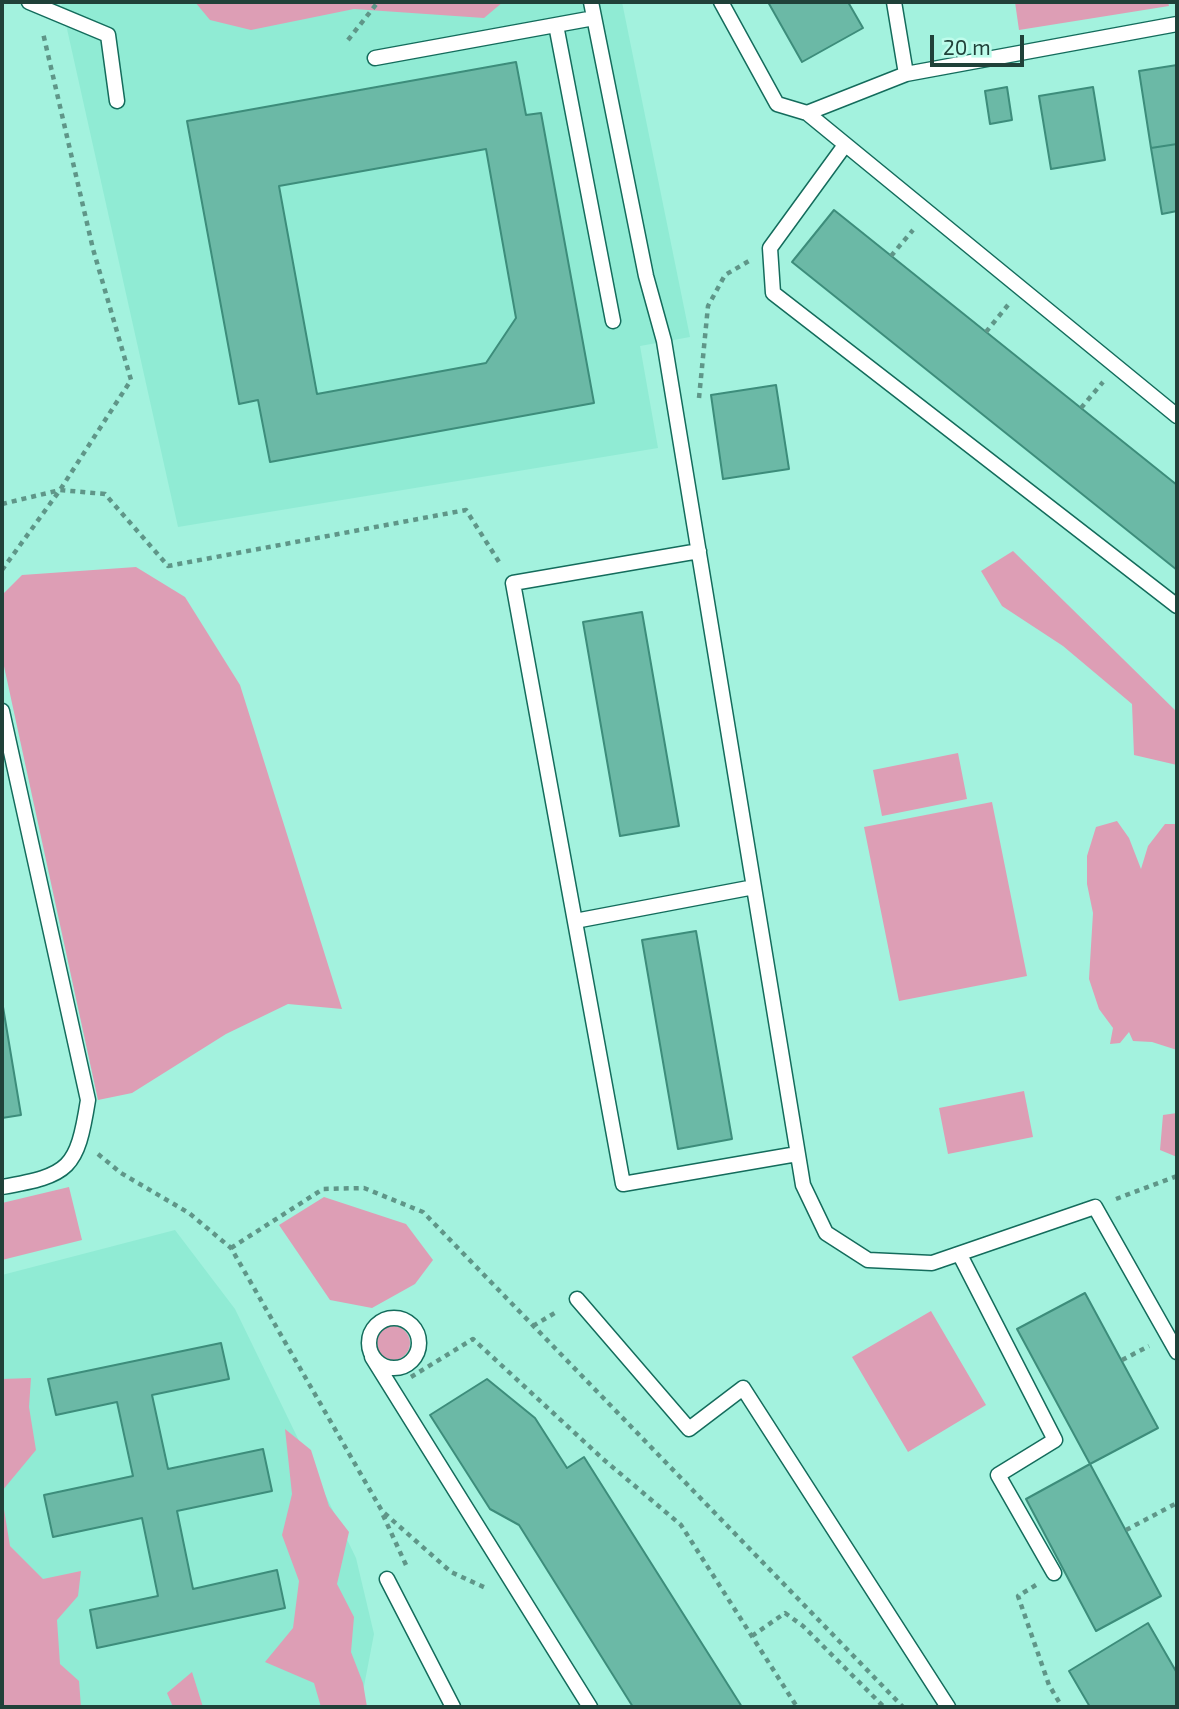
<!DOCTYPE html>
<html>
<head>
<meta charset="utf-8">
<style>
  body { margin:0 }
  #map { position:relative; width:1179px; height:1709px; overflow:hidden; background:#a3f2de; font-family:"Exo 2",sans-serif }
  canvas { display:block }
  .frame { position:absolute; inset:0; border:4px solid #204139; pointer-events:none }
  .scale { position:absolute; left:930px; top:35px; width:94px; height:32px; box-sizing:border-box; border:4px solid #204139; border-top:0; padding-left:9px; font-size:21px; line-height:24px; white-space:nowrap; color:#204139; -webkit-text-stroke:5px #befceb; paint-order:stroke }
</style>
</head>
<body>
<div id="map">
<canvas width="1179" height="1709"></canvas>
<div class="frame"></div>
<div class="scale">20 m</div>
</div>
<script>
const ctx = document.querySelector('canvas').getContext('2d');
ctx.lineJoin = 'round';
function fillPath(path, color) { ctx.fillStyle = color; ctx.fill(path, 'evenodd'); }
function trace(path, color, width, dash) { ctx.strokeStyle = color; ctx.lineWidth = width; ctx.lineCap = dash ? 'butt' : 'round'; ctx.setLineDash(dash || []); ctx.stroke(path); }
const built = new Path2D(`
  M61 2H622L690 337 640 346 658 448 178 527Z
  M175 1230 235 1309 356 1558 374 1634 360 1707H33L2 1690V1275Z`);
const green = new Path2D(`
  M195 2H503L484 18 354 9 251 30 210 20Z
  M1015 2H1168L1169 6 1019 30Z
  M1013 551 1177 712V765L1134 755 1132 704 1063 646 1002 606 981 571Z
  M136 567 185 597 240 685 342 1009 288 1004 226 1034 132 1093 98 1100 2 657V595L22 575Z
  M958 753 967 799 882 816 873 770Z
  M992 802 1027 976 899 1001 864 827Z
  M1117 821 1129 838 1141 869 1148 846 1165 824H1177V1050L1152 1042 1133 1041 1129 1032 1120 1043 1110 1044 1113 1028 1099 1009 1089 979 1093 913 1087 884V856L1096 827Z
  M1024 1091 1033 1137 948 1154 939 1108Z
  M1177 1113V1157L1160 1150 1163 1115Z
  M69 1187 82 1240 2 1260V1203Z
  M324 1197 406 1224 433 1260 415 1284 372 1308 330 1300 279 1225Z
  M931 1311 986 1405 908 1452 852 1357Z
  M376 1343a17 17 0 1 1 34 0a17 17 0 1 1-34 0Z
  M31 1378 29 1407 36 1450 2 1491V1379Z
  M285 1429 311 1450 329 1506 349 1532 337 1584 354 1617 351 1652 363 1683 367 1707H321L314 1683 265 1662 293 1628 299 1581 282 1535 292 1494Z
  M2 1497 10 1546 43 1579 81 1571 78 1596 57 1620 60 1664 79 1681 81 1707H2Z
  M192 1672 203 1707H173L167 1693Z`);
const building = new Path2D(`
  M768 2H848L863 28 802 62Z
  M516 62 526 115 541 113 594 403 270 462 258 400 239 404 187 121ZM486 149 516 318 486 363 317 394 279 186Z
  M1177 65V144L1151 148 1139 71Z
  M1007 87 1012 120 990 124 985 91Z
  M1093 87 1105 160 1051 169 1039 96Z
  M1177 144V211L1162 214 1151 148Z
  M834 210 1177 485V570L792 262Z
  M776 385 789 469 723 479 711 395Z
  M642 612 679 826 620 836 583 622Z
  M696 931 732 1139 678 1149 642 940Z
  M2 1001 21 1115 2 1118Z
  M1085 1293 1158 1428 1090 1464 1017 1329Z
  M221 1343 229 1379 152 1395 168 1469 263 1449 272 1491 177 1511 193 1589 277 1570 285 1608 97 1648 90 1610 158 1596 142 1518 53 1537 44 1495 133 1476 117 1402 56 1415 48 1379Z
  M487 1379 535 1418 567 1468 584 1457 742 1707H633L519 1525 490 1509 430 1415Z
  M1090 1464 1161 1596 1096 1631 1026 1499Z
  M1148 1623 1177 1673V1707H1090L1069 1671Z`);
const path = new Path2D(`
  M348 40 378 2
  M891 256 913 230
  M986 332 1008 305
  M699 398 708 306 725 275 749 261
  M1081 408 1103 382
  M2 504 60 490 105 494 168 566 466 510 501 565
  M2 570 60 490 131 380 93 249 43 33
  M98 1154 121 1173 189 1213 231 1248 382 1511 451 1572 488 1589
  M1116 1199 1177 1176
  M231 1248 323 1189 364 1188 423 1212 903 1707
  M533 1326 558 1311
  M1122 1360 1149 1346
  M411 1377 473 1339 603 1459 681 1525 797 1707
  M383 1515 406 1565
  M1126 1530 1177 1503
  M1036 1585 1018 1596 1049 1685 1062 1707
  M752 1636 785 1613 803 1626 884 1707`);
const service = new Path2D(`
  M29 2 108 35 117 101
  M591 2 646 276 664 341 803 1185 826 1233 868 1260 932 1263 1095 1207 1177 1352
  M721 2 777 104 807 113 1177 416
  M894 2 906 74
  M556 25 613 321
  M375 58 594 18
  M807 113 906 74 1177 24
  M845 145 770 248 773 293 1177 606
  M699 551 513 583 623 1184 797 1154
  M2 711 88 1100C77 1169 70 1175 2 1187
  M575 921 754 887
  M960 1255 1055 1440 998 1475 1054 1573
  M577 1299 689 1429 743 1388 948 1707
  M369 1343a25 25 0 1 1 50 0a25 25 0 1 1-50 0Z
  M372 1357 590 1707
  M387 1579 453 1707`);
fillPath(built, '#90ebd4');
fillPath(green, '#dd9eb5');
fillPath(building, '#6bb9a6');
trace(building, '#3d8d7b', 2);
trace(service, '#146c5c', 17);
trace(path, '#5f9688', 4.5, [5, 5]);
trace(service, '#fff', 14);
</script>
</body>
</html>
